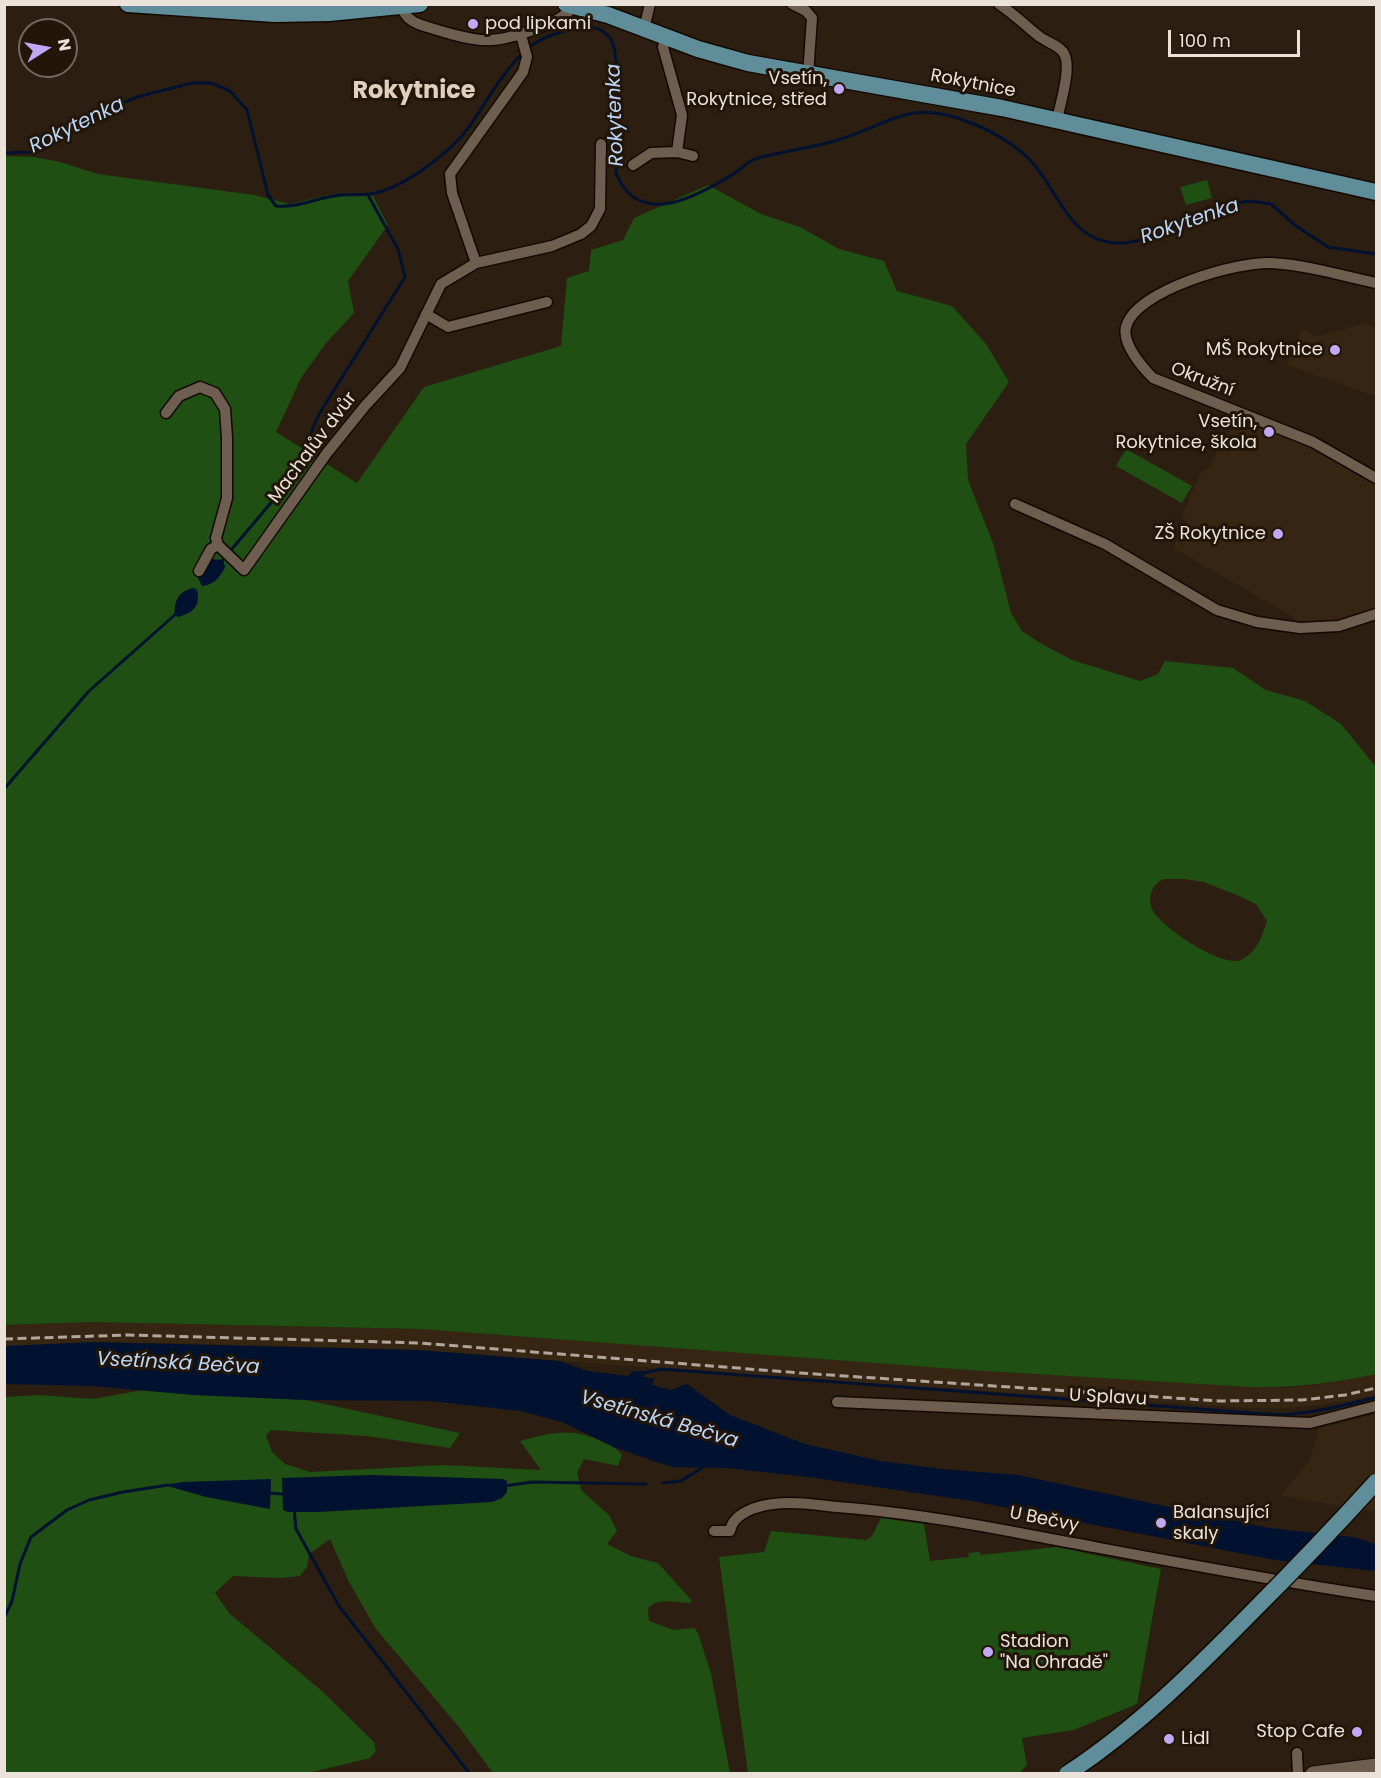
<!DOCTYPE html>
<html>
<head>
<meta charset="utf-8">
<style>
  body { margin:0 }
  #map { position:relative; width:1381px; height:1778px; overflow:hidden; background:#2c1f12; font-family:Poppins,sans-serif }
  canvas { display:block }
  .frame { position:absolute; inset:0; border:6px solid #ebe2da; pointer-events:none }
  .north { position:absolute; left:18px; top:18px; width:60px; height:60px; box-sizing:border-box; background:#221609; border:2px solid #72685d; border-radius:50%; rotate:79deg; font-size:16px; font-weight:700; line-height:24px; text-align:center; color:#ebe2da }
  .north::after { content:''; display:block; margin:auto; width:21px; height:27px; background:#c0a8f4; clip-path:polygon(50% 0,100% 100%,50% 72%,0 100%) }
  .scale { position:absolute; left:1168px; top:30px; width:132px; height:27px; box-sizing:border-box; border:3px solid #ebe2da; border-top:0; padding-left:8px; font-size:18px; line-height:21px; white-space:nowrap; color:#ebe2da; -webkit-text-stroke:4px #221609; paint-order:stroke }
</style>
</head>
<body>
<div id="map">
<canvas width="1381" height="1778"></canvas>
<div class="frame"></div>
<div class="north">N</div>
<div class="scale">100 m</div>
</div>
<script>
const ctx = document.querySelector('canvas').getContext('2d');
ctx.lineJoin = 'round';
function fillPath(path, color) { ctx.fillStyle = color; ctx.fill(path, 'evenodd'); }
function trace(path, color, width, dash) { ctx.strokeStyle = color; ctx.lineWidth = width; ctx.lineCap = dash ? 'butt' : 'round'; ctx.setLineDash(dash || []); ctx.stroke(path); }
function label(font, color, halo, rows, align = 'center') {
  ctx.font = font + ' Poppins,sans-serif'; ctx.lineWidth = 6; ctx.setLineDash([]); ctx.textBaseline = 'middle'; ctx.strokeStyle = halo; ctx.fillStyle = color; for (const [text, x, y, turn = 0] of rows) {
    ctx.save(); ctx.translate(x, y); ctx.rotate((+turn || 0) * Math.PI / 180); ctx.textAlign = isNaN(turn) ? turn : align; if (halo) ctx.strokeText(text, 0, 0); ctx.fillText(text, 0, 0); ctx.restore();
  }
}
const built = new Path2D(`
  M1363 323 1376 328V397L1287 365 1301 329 1316 336 1325 335Z
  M1251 417 1376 478V614L1342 620 1299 623 1292 616 1173 548 1187 520 1182 516 1200 474 1208 469 1229 432 1246 425Z
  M92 1322 420 1329 968 1370 1249 1387 1287 1388 1316 1385 1376 1374V1396L1318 1405 1288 1408H1248L769 1377 419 1350 162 1343 5 1346V1325Z
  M1376 1414V1512L1280 1496 1310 1460 1319 1429Z`);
const green = new Path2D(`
  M5 156 34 157 60 162 98 174 254 195 290 204 328 195 373 196 388 225 348 281 354 313 327 342 301 378 276 432 357 483 424 387 561 346 567 278 589 271 591 250 623 240 634 218 708 185 761 214 800 227 839 249 884 261 897 291 952 306 986 344 1009 382 966 444 968 480 993 543 1011 613 1022 631 1040 643 1072 660 1140 681 1158 674 1165 661 1233 668 1266 690 1305 701 1341 724 1376 767V1374C1334 1383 1293 1388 1249 1387L968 1370 420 1329 92 1322 5 1325ZM1163 879H1184L1204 882 1239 896 1256 904 1267 921C1262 936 1258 950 1243 959 1224 970 1167 930 1155 914 1146 901 1150 886 1163 879Z
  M1207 180 1212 198 1186 205 1180 187Z
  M1126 449 1192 486 1182 503 1116 466Z
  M143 1390 306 1400 460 1433 450 1448 366 1436 271 1430 266 1436 272 1452 285 1464 310 1472 444 1465 541 1470 520 1441C551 1432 573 1427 603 1442 611 1446 617 1448 622 1455L618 1466 584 1459 577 1473 582 1491 609 1515 617 1531 607 1544 631 1556 658 1563 692 1601 690 1603C676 1603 659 1597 648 1608L649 1621 674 1630 694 1628 698 1633 711 1674 730 1773H493L459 1727 376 1629 349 1582 330 1539 309 1554 307 1567 300 1576 280 1578 233 1576 215 1593 230 1614 322 1691 374 1742 376 1751 370 1758 304 1774H5V1397L40 1395 93 1399Z
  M881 1518 924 1524 930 1561 969 1557 968 1553 980 1552 981 1555 1057 1547 1161 1569 1137 1704 1074 1730 1022 1738 1027 1765 1019 1773H748L719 1557 764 1552 771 1531 866 1540 872 1536Z`);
const water = new Path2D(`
  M211 559 223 560 225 567C220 577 214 585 202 586L198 578 204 563Z
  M194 588 197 590C201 606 193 613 178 617L175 615C173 601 180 590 194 588Z
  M92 1342 419 1350 559 1361 588 1371 628 1376 632 1371H643L644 1377 654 1379 652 1385 671 1390 687 1384 730 1415 805 1444 881 1461 942 1469 1018 1475 1269 1528 1353 1537 1376 1544V1571L1275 1560 972 1501 808 1477 727 1468 672 1467 616 1448 562 1422 520 1411 430 1401 306 1400 193 1395 92 1386 5 1384V1346Z
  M372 1475 503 1479 507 1481V1492L502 1498 492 1502 318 1512H288L283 1510 282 1478Z
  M271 1479 270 1509 206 1497 164 1485 183 1482Z`);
const stream = new Path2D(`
  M528 48C542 36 587 20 604 32 614 39 615 50 616 61V173C639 230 698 196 735 173 741 169 746 163 753 160 759 157 768 156 775 154 797 149 820 146 841 139 865 132 886 119 909 114 945 105 1004 134 1029 159 1059 189 1067 240 1116 243 1145 245 1207 215 1236 203L1250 201 1271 204 1296 226 1328 247 1376 254
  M4 153 30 152 62 136 79 121 137 97 192 83H211L230 91 247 110 268 195 276 206C297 208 314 199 334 196 349 193 365 197 380 192 410 182 450 153 469 127 486 103 501 74 523 53
  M221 562 291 479 319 414 405 277 398 249 368 195
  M4 789 89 691 177 613
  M640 1374 661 1369 1279 1415C1313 1413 1344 1406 1376 1397
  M663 1483 681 1481 705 1466
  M504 1486 532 1482 646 1484
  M267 1493 284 1494
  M294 1508 296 1529 339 1606 470 1774
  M4 1618 12 1601 20 1564 31 1537 67 1510 89 1500 123 1492 168 1485`);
const street = new Path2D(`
  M792 4 806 11 812 18 808 75
  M999 4C1014 14 1026 26 1040 37 1047 42 1058 45 1063 52 1073 65 1060 104 1057 120
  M402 6C405 22 421 25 434 29 479 43 494 45 538 28 553 22 564 18 574 6
  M644 29 650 4
  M677 152 693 156
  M633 165 651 153 677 152 682 115 663 47 666 37
  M476 263 552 246 581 234 591 226 600 209 601 144
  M1376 283C1343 276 1307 265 1272 263 1239 261 1135 290 1126 327 1122 344 1142 367 1153 378L1313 442 1376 478
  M426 314 448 327 547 302
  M166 413 179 396 200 387 215 393 225 409 227 438V498L216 538 218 545 244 570 327 453 365 406 400 368 441 284 476 263 452 193 450 174 523 72 527 57 521 35
  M1015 504 1105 544 1217 610 1257 622 1300 628 1339 626 1376 614
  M199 571 211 549 218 545
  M837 1402 1310 1423 1376 1406
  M714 1531H730C733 1513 757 1506 773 1504 794 1501 816 1505 837 1507 904 1512 969 1523 1035 1536 1149 1557 1262 1579 1376 1596
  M1297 1753 1298 1774`);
const secondary = new Path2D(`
  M1313 1774 1376 1766`);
const primary = new Path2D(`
  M128 4 275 14 329 13 420 4
  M566 4 608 15 698 49 748 63 1002 108 1376 192`);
const rail = new Path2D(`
  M4 1339 128 1335 420 1343 800 1373 1219 1401 1302 1400 1345 1395 1376 1388`);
const primaryBridge = new Path2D(`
  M1067 1774C1137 1728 1195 1670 1253 1611 1295 1569 1336 1526 1376 1482`);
const markers = [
  [473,24,6,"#c0a8f4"],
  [839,89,6,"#c0a8f4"],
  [1335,350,6,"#c0a8f4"],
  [1269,432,6,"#c0a8f4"],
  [1278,534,6,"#c0a8f4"],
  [1161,1523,6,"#c0a8f4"],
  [988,1652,6,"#c0a8f4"],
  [1357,1732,6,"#c0a8f4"],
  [1169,1739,6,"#c0a8f4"]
];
const poiNames = [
  ["pod lipkami",485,24,"left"],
  ["Vsetín,",827,79],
  ["Rokytnice, střed",827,100],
  ["MŠ Rokytnice",1323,350],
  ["Vsetín,",1257,422],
  ["Rokytnice, škola",1257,443],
  ["ZŠ Rokytnice",1266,534],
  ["Balansující",1173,1513,"left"],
  ["skaly",1173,1534,"left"],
  ["Stadion",1000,1642,"left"],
  ["\"Na Ohradě\"",1000,1663,"left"],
  ["Stop Cafe",1345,1732],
  ["Lidl",1181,1739,"left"]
];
const streetNames = [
  ["Rokytnice",973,84,11],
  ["Okružní",1202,380,21],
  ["Machalův dvůr",313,448,-53],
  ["U Splavu",1108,1398,3],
  ["U Bečvy",1044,1520,11]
];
const waterNames = [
  ["Rokytenka",616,115,-92],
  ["Rokytenka",77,126,-26],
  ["Rokytenka",1190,222,-19],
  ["Vsetínská Bečva",178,1364,3],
  ["Vsetínská Bečva",659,1420,16]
];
const districtNames = [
  ["Rokytnice",414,92]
];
fillPath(built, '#362512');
fillPath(green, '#1f4f12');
fillPath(water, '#00122f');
trace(stream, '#00122f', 3);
trace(street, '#140901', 13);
trace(secondary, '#140901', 17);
trace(primary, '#140901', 19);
trace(street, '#6d5e4f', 10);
trace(secondary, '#6d5e4f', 15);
trace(primary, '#5f8d99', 16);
trace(rail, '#b0a69d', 3, [9, 4.5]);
trace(primaryBridge, '#140901', 19, []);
trace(primaryBridge, '#5f8d99', 16);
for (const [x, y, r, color] of markers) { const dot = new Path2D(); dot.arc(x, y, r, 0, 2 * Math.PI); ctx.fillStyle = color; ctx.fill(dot); trace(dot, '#221609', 2); }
label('18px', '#ebe2da', '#221609', poiNames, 'right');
label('18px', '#ebe2da', '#221609', streetNames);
label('italic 20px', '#bbd6f8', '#221609', waterNames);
label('bold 24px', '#e1cfbe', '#221609', districtNames);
</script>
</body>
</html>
